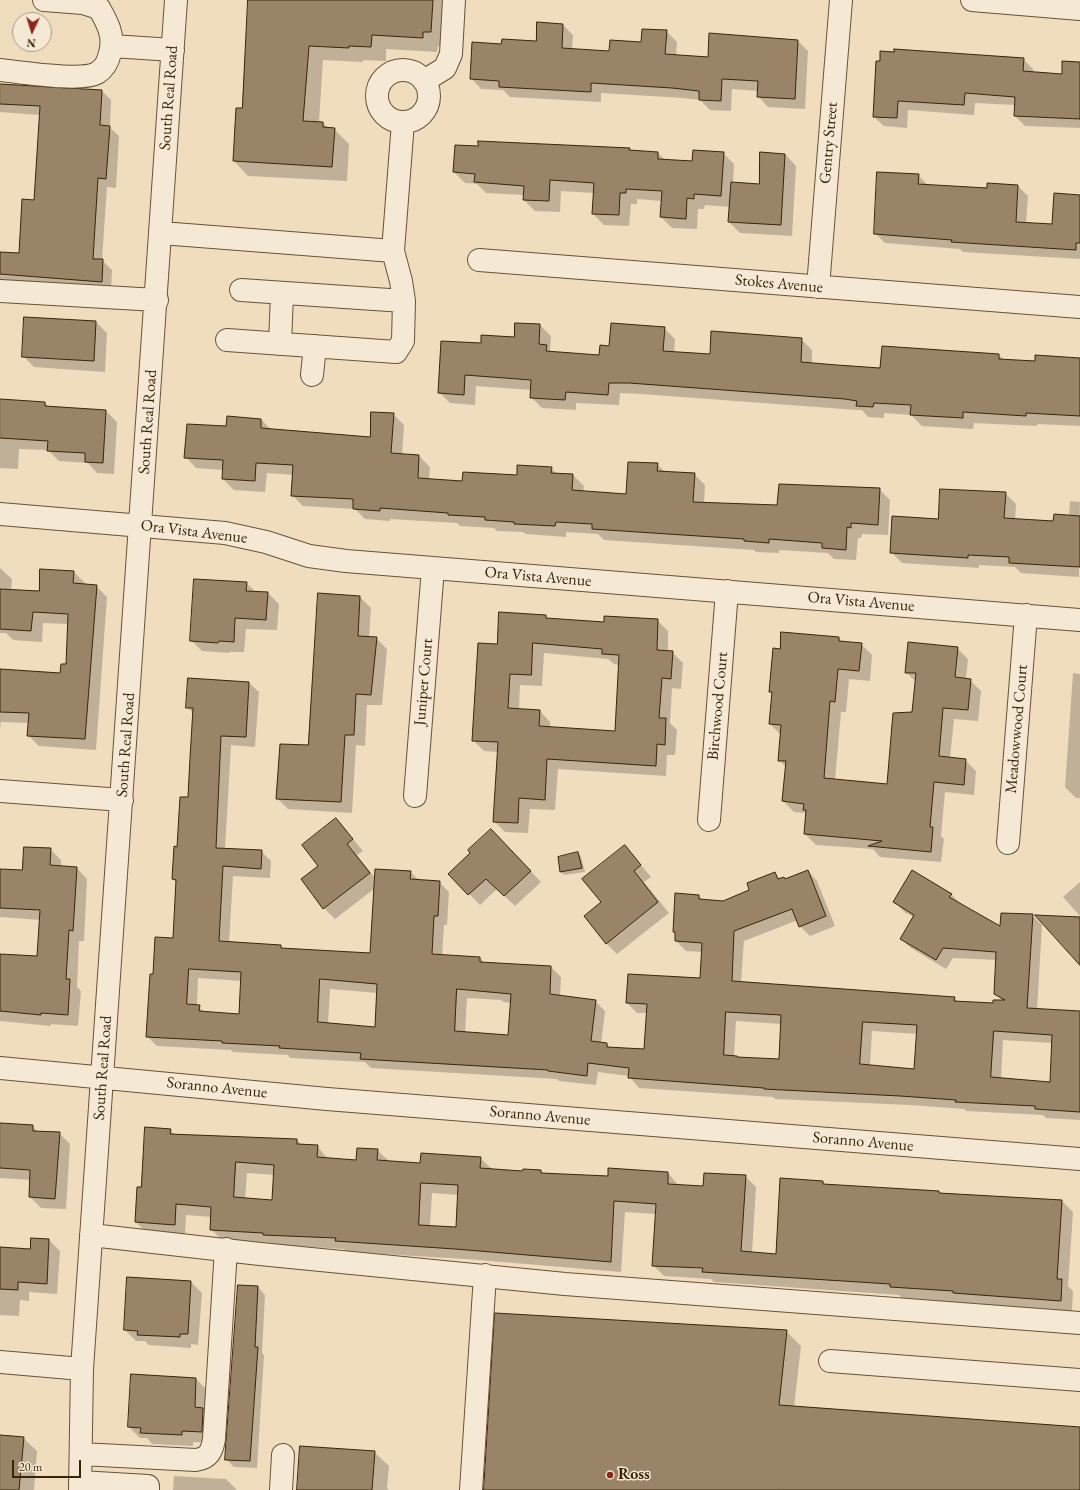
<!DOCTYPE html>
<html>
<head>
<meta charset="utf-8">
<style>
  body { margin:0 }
  #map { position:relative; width:1080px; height:1490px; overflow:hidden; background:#f0ddbe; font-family:"EB Garamond",serif }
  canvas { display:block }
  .north { position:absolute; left:12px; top:12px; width:40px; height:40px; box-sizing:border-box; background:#f5e9d5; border:1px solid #aa9a83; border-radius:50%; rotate:184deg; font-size:11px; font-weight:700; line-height:16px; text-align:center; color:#3a2408 }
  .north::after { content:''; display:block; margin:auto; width:14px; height:18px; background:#8f2418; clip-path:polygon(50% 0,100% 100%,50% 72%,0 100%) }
  .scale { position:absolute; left:12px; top:1460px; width:69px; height:18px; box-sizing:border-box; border:2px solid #3a2408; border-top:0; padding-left:5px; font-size:12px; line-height:14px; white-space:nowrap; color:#3a2408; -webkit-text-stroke:3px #f5e9d5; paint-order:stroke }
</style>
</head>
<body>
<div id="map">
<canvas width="1080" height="1490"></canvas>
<div class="north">N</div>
<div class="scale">20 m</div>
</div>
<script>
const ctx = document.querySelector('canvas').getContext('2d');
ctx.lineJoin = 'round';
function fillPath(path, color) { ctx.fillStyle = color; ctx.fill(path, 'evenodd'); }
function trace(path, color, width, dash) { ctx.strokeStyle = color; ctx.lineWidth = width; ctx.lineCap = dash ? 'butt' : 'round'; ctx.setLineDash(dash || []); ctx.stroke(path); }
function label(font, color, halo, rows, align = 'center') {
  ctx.font = font + ' "EB Garamond",serif'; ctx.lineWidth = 3; ctx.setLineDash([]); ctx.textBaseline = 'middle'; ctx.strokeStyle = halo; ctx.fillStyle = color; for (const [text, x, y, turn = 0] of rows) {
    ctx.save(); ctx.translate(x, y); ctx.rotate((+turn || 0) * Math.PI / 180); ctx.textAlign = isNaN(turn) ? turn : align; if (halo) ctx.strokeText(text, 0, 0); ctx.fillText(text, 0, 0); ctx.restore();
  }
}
const shadow = new Path2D(`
  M249 0H448L446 46H438L437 52 386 49V61L363 60V62L323 60 319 122 323 123 329 129H334L349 144 347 181 248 176 234 161 243 109Z
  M563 25 573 35 572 50 610 52 642 43 666 31 677 42 676 56 709 58 798 41 808 51 805 109 768 107 758 96V91L732 89 731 111 710 110 700 100 683 98 601 93V102L510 97 503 90 481 89 471 78 502 45 537 42Z
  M1023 59 1033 69V73L1062 75 1080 63V128L1025 126 1015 116 1016 105 975 103 974 115 908 110 907 128 884 126 874 117 877 62Z
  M0 84 49 89 102 91 111 100 110 128 119 136 116 188 107 187 102 260 112 270 111 290 0 282V253L20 254 35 201 40 115 0 112Z
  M597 146 658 153 666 161 693 162 723 153 734 164 733 184 759 185 785 154 796 166 792 236 740 233 729 222 730 207 705 205 704 209H698L697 229 672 228 661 217 662 201 637 199V204H631L629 226 604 225 593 214 594 193 561 191 560 212 535 211 524 200V195L486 193 477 184 465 183 454 172 597 148Z
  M918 175 929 186 988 189 1018 186 1028 196 1026 223 1053 225 1080 196V259L963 252 960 249 885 243 875 233Z
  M96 322 107 333 105 372 34 367 23 356Z
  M516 324 540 325 551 336 550 350 553 353 600 356 610 347 664 328 675 339 674 353 711 355 801 339 812 350V364L881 369 999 355 1004 360 1036 362 1080 359V426L1037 424V426L974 423 973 429 922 426 911 415 884 413V418L868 417 862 410H857L641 394 620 393 619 405 576 403V410L542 408 531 397 532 390 476 386 475 405 450 403 439 392 482 345 515 338Z
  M0 400 45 403 49 407 106 411 117 422 114 474 97 473 88 463 59 461 48 450 19 449 18 469 0 468Z
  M393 414 404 425 402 455 419 456 430 467 429 480 463 482 517 476 551 468 557 474 573 475 584 486 583 492 627 495 657 464 666 473 694 474 705 485 704 504 778 506 879 489 890 500 888 535 862 534 861 538H858L856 560 834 559 828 553 779 550V553L756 552 754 550 604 540 598 534 566 532V537L526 534 523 532 497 531 494 528 460 526 457 523 390 519V521L365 519 355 509 303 506 292 495 293 475 267 473 265 492 234 490 223 479V470L196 468 186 457 227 427 261 419 271 430 371 438Z
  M1005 493 1016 504 1015 520 1054 522 1069 516 1070 501 1080 502 1079 577 1021 573 1015 567 979 565V568L902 563 891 552 939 520Z
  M0 568 12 579 11 591 40 592 74 572 85 583V585L96 586 107 597 96 750 39 746 28 735 29 723 1 722 0 730V673L61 674 67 665 69 624 43 623 42 642 13 640 6 633H0Z
  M246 583 256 592 268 593 279 604 277 630 246 629 244 652H229V653L202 651 191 640Z
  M319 594 360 597 371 608 369 638H376L387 649 382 705H367L365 746 356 745 352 813 288 809 277 798 309 746Z
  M546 616 549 620 605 623 657 620 668 631V652H672L683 663 681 689 672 688 670 723 677 730 675 755H667L666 776 558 769 555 810 530 809 528 833 505 832 494 821 498 752 484 751 473 740 498 645ZM544 653 608 659 614 664 620 665 616 732 550 728V722L540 711 519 710 520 685 542 686Z
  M839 638 843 643 861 644 872 655 870 681 849 679 846 712H841L835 780 888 785 913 713 916 682 906 672 957 648 968 659 966 679 970 680 981 691 978 721 954 719 950 758 965 760 976 771 974 795 945 792 941 836 944 839 941 862 880 857 873 849 816 845 805 834 807 813 794 812 783 801 786 767 779 760 781 735 770 724 773 694 770 692 781 650Z
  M1073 673 1080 674V798H1076L1065 787Z
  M189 679 249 683 259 692 255 747 231 745 225 849 261 851 271 861 270 878 233 876 229 943 281 946 284 949 371 954 374 889 335 919 324 908 320 867 336 819 363 851 357 855 375 878 410 872 419 880 439 882 449 892 447 925H444L442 956 480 958 485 963 551 967 561 977 560 997 595 1001 605 1011 601 1044H607L611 1049 645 1050 647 1013H637L627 1003 701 979 702 952 686 951 676 941V934L674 932 699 896 704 901 724 902 751 891 774 874 780 879 785 880 808 871 817 881 835 926 810 936 800 926 798 920 744 941 741 982 954 998 958 1002 994 1004 1003 1001 995 993 997 960 953 958 946 969 911 948 901 939 914 917 904 912 895 902 951 894 961 904 1000 928 1032 915 1042 925 1037 1010 1080 1012V1120L1046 1118 1043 1115 966 1111 965 1109 910 1105 775 1099 773 1097 639 1088 629 1076 598 1072 596 1085 559 1081 557 1079 371 1068 365 1062 290 1058 288 1055 233 1052 231 1050 157 1046 147 1036 154 975 174 939 177 883 173 879 189 798 194 714 187 707ZM198 978 242 981 240 1015 206 1013 197 1006ZM330 989 378 993 376 1028 328 1024ZM467 998 501 1000 504 1002 511 1003 509 1036 465 1033ZM736 1021 782 1024 780 1060 739 1059 734 1056ZM872 1031 918 1034 915 1070 870 1066ZM1003 1040 1053 1043 1051 1083 1001 1079Z
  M502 841 541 882 515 906 497 889 480 905 450 874Z
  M625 846 651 877 644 882 669 913 617 954 606 943 602 902Z
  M50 849 61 860V867L77 868 87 879 84 941H79L77 987 81 991 78 1026 51 1024V1026L0 1021V955L38 957 40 920 0 917V870L23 871Z
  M577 853 581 856 585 872 564 875 561 872 559 858Z
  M1080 882V916L1063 897Z
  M32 1126 38 1132 59 1133 70 1144 66 1209 41 1208 30 1197 31 1180 0 1178V1141Z
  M170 1130 175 1135 297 1140 302 1145 317 1146 328 1159 357 1161 377 1150 389 1161 421 1164 480 1158 492 1169 523 1172 541 1171 544 1174 609 1177 668 1173 679 1186 704 1187 745 1176 756 1187 752 1253 777 1255 823 1182 826 1185 1062 1201 1073 1212 1068 1286 1073 1291 1072 1311 902 1298 899 1295 714 1282 711 1279 664 1276 653 1265 656 1214 625 1212 621 1272 466 1259 347 1252 344 1249 275 1245 273 1243 222 1240 211 1229 212 1217 186 1215 185 1235 147 1233 136 1222 142 1188ZM247 1173 275 1175 273 1201 245 1199ZM432 1193 459 1195 457 1228 430 1226Z
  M49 1240 60 1251 57 1294 29 1292V1301L20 1300 19 1316 0 1315V1248L31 1250Z
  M191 1282 202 1293 198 1345 191 1344V1348L149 1345 145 1341H136L125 1330Z
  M239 1286 258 1287 265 1295 262 1353 264 1355 257 1468 234 1467 226 1459Z
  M786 1331 801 1346 794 1407 1080 1428V1490H485Z
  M132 1375 196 1379 207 1390 213 1443 193 1442V1446L152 1444 147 1438H140L129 1427Z
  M0 1436 23 1438 37 1451 34 1490H0Z
  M374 1452 389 1466 387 1488 389 1490H298Z
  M174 1476 226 1479 237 1490H173Z`);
const building = new Path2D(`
  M248 0H433L431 32H423V38L372 35 371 47 349 46V48L309 46 303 121 323 122V127L335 128 332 167 233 161 236 108H242Z
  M537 22 563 24 562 48 609 51 610 40 641 42 642 29 667 30 665 54 708 57 709 33 798 40 795 99 757 97 758 81 722 79 721 101 699 100V91L672 88 591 83V92L499 87V81L470 79 472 42 501 44 502 39 536 41Z
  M894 49 1024 58 1023 71 1062 74V61L1080 62V119L1014 116 1015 97 965 93 964 105 898 101 897 118 873 117 876 61H880V51L894 52Z
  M0 84 102 90 100 125 110 126 106 179 98 178 93 259H103L102 282 0 274V252L19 253 22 199 34 200 40 106 0 104Z
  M478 141 630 148 629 150 658 152V159L692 161 693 150 724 152 721 196 694 194V199L687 198 686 219 660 217 662 191 626 189V193H620L619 215 592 214 594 183 550 180 549 201 523 200 524 186 474 182 475 174 453 172 455 145 478 146Z
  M760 152 785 154 781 225 728 222 731 182 759 184Z
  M877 172 919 174 918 184 987 188V183L1018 185 1016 222 1052 224 1054 193 1080 195V243H1076V250L951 242 952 240 874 234Z
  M24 317 96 321 94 361 22 357Z
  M515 323 540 324 539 344 547 345 546 351 599 355 600 345 609 346 611 323 665 327 663 351 710 354 711 331 802 338 801 362 837 365 880 368 882 346 999 354V359L1035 361V355L1080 358V416L1026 413V416L963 412V418L910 415 911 405 874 403 873 407 856 406 857 401 845 399 629 383H609L608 395 566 392 565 400 530 398 531 380 465 375 464 395 438 393 441 341 481 343V335L514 337Z
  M0 399 45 402V406L106 410 103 463 85 462V453L47 451 48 441 0 438Z
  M371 412 394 413 391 453 419 455 418 478 462 481 463 472 517 475V465L552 467 551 473 573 474 572 490 626 494 628 462 658 463 657 471 695 473 693 502 777 505 779 484 880 488 878 525 851 523V528L847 527 846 550 822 548V543L769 539V543L744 541V539L592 529V524L556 522 555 526 514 524V522L485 520V517L448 515V513L380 508V511L353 509V499L291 496 293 465 256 463 255 481 222 479 223 460 184 458 187 424 226 426 227 416 261 419V428L370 437Z
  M940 489 1006 492 1004 518 1053 521 1054 514 1080 516V567L1009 563V557L968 555V558L890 553 892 516 938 519Z
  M40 569 74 571 73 583 97 585 85 739 27 736 29 713 0 712V669L60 673 61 664H66L68 614 33 612 31 631 0 629V589L39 591Z
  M194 579 247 582 246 591 268 592 266 620 235 618 234 642 219 641 218 643 190 641Z
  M318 593 360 596 358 636 377 637 371 695 356 694 354 735H345L341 802 276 799 280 744 308 745Z
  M499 612 546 615V618L604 622V616L658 619 657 650 673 651 671 679 662 678 659 718H666L665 745 657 744 656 766 547 759 545 800 519 798 518 823 493 822 498 742 472 741 478 643 497 644ZM533 643 602 649V654L619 655 615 731 539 726 540 710 508 708 510 674 531 675Z
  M781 632 839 637V641L862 643 859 671 838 669 835 702 830 701 824 778 887 784 893 713 912 712 916 673H905L908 642 958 647 955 677 971 679 968 710 943 708 939 756 966 759 964 785 934 782 930 827H933L931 852 868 846 882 841 804 834 806 810H803L804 804 782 801 786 761H778L781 725 769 724 772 692H769L773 648 780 649Z
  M188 678 249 682 246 737 221 736 216 848 262 850 261 869 223 866 219 941 281 945V948L370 953 375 869 411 871 410 879 440 881 438 916H434L432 954 480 957V962L551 966 550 994 596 1000 591 1041 607 1043V1047L644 1049 647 1004 626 1003 628 974 700 978 702 943 675 941V932H673L675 893 699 895V899L723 901 749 890 747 883 775 872 778 879 784 877 785 879 808 870 826 916 799 927 792 909 734 931 732 981 955 997 954 1001 993 1003V1000H1005L994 994 996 952 943 948 936 960 900 939 914 915 893 902 912 870 952 894 949 897 1000 926 1001 913 1033 914 1027 1008 1080 1011V1112L1035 1109V1106L955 1102 956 1100 900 1096 764 1089V1088L628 1078 629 1068 588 1063 587 1076 548 1071V1070L360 1059 361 1053 279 1048 280 1046 222 1043V1041L146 1037 150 974H153L155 937 173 938 176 880 172 879 174 846 177 847 180 797H188L190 758 193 708H186ZM189 969 241 972 239 1014 199 1011 200 1005 187 1004ZM320 979 377 984 375 1027 318 1022ZM457 989 511 994 508 1035 455 1031ZM726 1012 781 1015 779 1059 737 1057V1056L724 1055ZM863 1022 917 1025 914 1069 860 1064ZM994 1031 1052 1035 1050 1082 991 1077Z
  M336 818 353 839 347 844 370 873 323 909 301 879 318 866 302 845Z
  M491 829 531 871 504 896 486 879 468 895 448 874 470 853 468 850Z
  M625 845 641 865 634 871 658 902 606 944 584 916 601 902 582 879Z
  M24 847 51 848 50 865 77 867 73 931 69 930 66 979H70L68 1015 41 1013V1015L0 1011V954L37 956 40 910 0 908V869L22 870Z
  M578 852 582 868 560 872 558 857Z
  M1035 915 1080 917V965Z
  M0 1123 33 1125V1131L60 1132 55 1199 29 1197 30 1170 0 1168Z
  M145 1127 171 1129 170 1134 297 1139V1144L318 1145 317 1157 356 1160 357 1148 378 1149 377 1160 420 1163 421 1153 481 1157 480 1168 522 1171 523 1169 541 1170V1173L608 1176V1168L668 1172V1184L703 1186 704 1173 746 1175 741 1251 776 1254 780 1178 823 1181V1184L939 1191V1193L1062 1200 1057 1279H1062L1061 1301 953 1293V1291L890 1287V1284L702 1272 703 1268 652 1266 656 1204 614 1201 611 1262 455 1249 335 1241 336 1238 263 1235V1233L210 1230 211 1207 176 1204 175 1225 135 1222 137 1187H141ZM236 1162 274 1165 272 1200 234 1197ZM421 1183 458 1185 456 1227 419 1225Z
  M31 1238 49 1239 47 1284 18 1282V1290L0 1289V1247L30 1249Z
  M127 1277 191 1281 188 1334H180V1337L137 1335 138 1331 124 1330Z
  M238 1285 258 1286 255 1347H258L250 1461 225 1460Z
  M495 1313 787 1330 779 1405 1080 1427V1490H484Z
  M131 1374 196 1378 195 1407 203 1408 202 1432 182 1431V1435L140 1433 141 1428 128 1427Z
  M0 1435 24 1437 19 1490H0Z
  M300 1446 375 1451 372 1490H297Z`);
const minor = new Path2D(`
  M972 0 1080 9
  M112 46 173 50
  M0 70C21 72 81 82 97 73 105 68 108 62 110 53 115 36 107 22 99 8L83 3 44 0
  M377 96a26 26 0 1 1 52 0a26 26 0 1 1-52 0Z
  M424 81 445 68 451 54 454 0
  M161 233 393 251 403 122
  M479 260 1080 307
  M818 287 841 0
  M241 290 404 301
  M0 291 157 300
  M227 340 396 352 403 341 404 301 401 281 393 251
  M280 344 282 294
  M312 375 315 346
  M0 514 225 533 266 542 309 556 346 561 1080 620
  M0 791 122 800
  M415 796 433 568
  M709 820 727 591
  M1008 843 1026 615
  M0 1068 327 1099 1080 1159
  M91 1235 260 1254 565 1284 1080 1323
  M830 1361 1080 1380
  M0 1362 82 1369
  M81 1454 196 1460C209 1458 212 1451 214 1439L226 1249
  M80 1482 148 1486V1490
  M80 1490 82 1369 176 0
  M281 1490 283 1455
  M471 1490 485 1275`);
const markers = [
  [610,1475,4,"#8f2418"]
];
const streetNames = [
  ["South Real Road",169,98,-86],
  ["Gentry Street",829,143,-85],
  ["Stokes Avenue",779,284,5],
  ["South Real Road",148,422,-86],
  ["Ora Vista Avenue",194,532,7],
  ["Ora Vista Avenue",538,577,5],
  ["Ora Vista Avenue",861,602,5],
  ["Juniper Court",424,682,-85],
  ["Birchwood Court",718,706,-85],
  ["Meadowwood Court",1017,729,-85],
  ["South Real Road",126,745,-86],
  ["South Real Road",103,1068,-86],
  ["Soranno Avenue",217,1088,6],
  ["Soranno Avenue",540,1116,5],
  ["Soranno Avenue",863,1142,5]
];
const poiNames = [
  ["Ross",618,1475]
];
fillPath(shadow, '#0003');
fillPath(building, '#998467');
trace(building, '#3a2408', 1);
trace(minor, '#685236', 24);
trace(minor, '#f5e9d5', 22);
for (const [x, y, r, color] of markers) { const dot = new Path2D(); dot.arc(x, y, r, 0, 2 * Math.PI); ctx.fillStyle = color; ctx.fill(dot); trace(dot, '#f5e9d5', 1.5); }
label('16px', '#3a2408', '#f5e9d5', streetNames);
label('bold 16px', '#3a2408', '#f5e9d5', poiNames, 'left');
</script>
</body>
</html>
